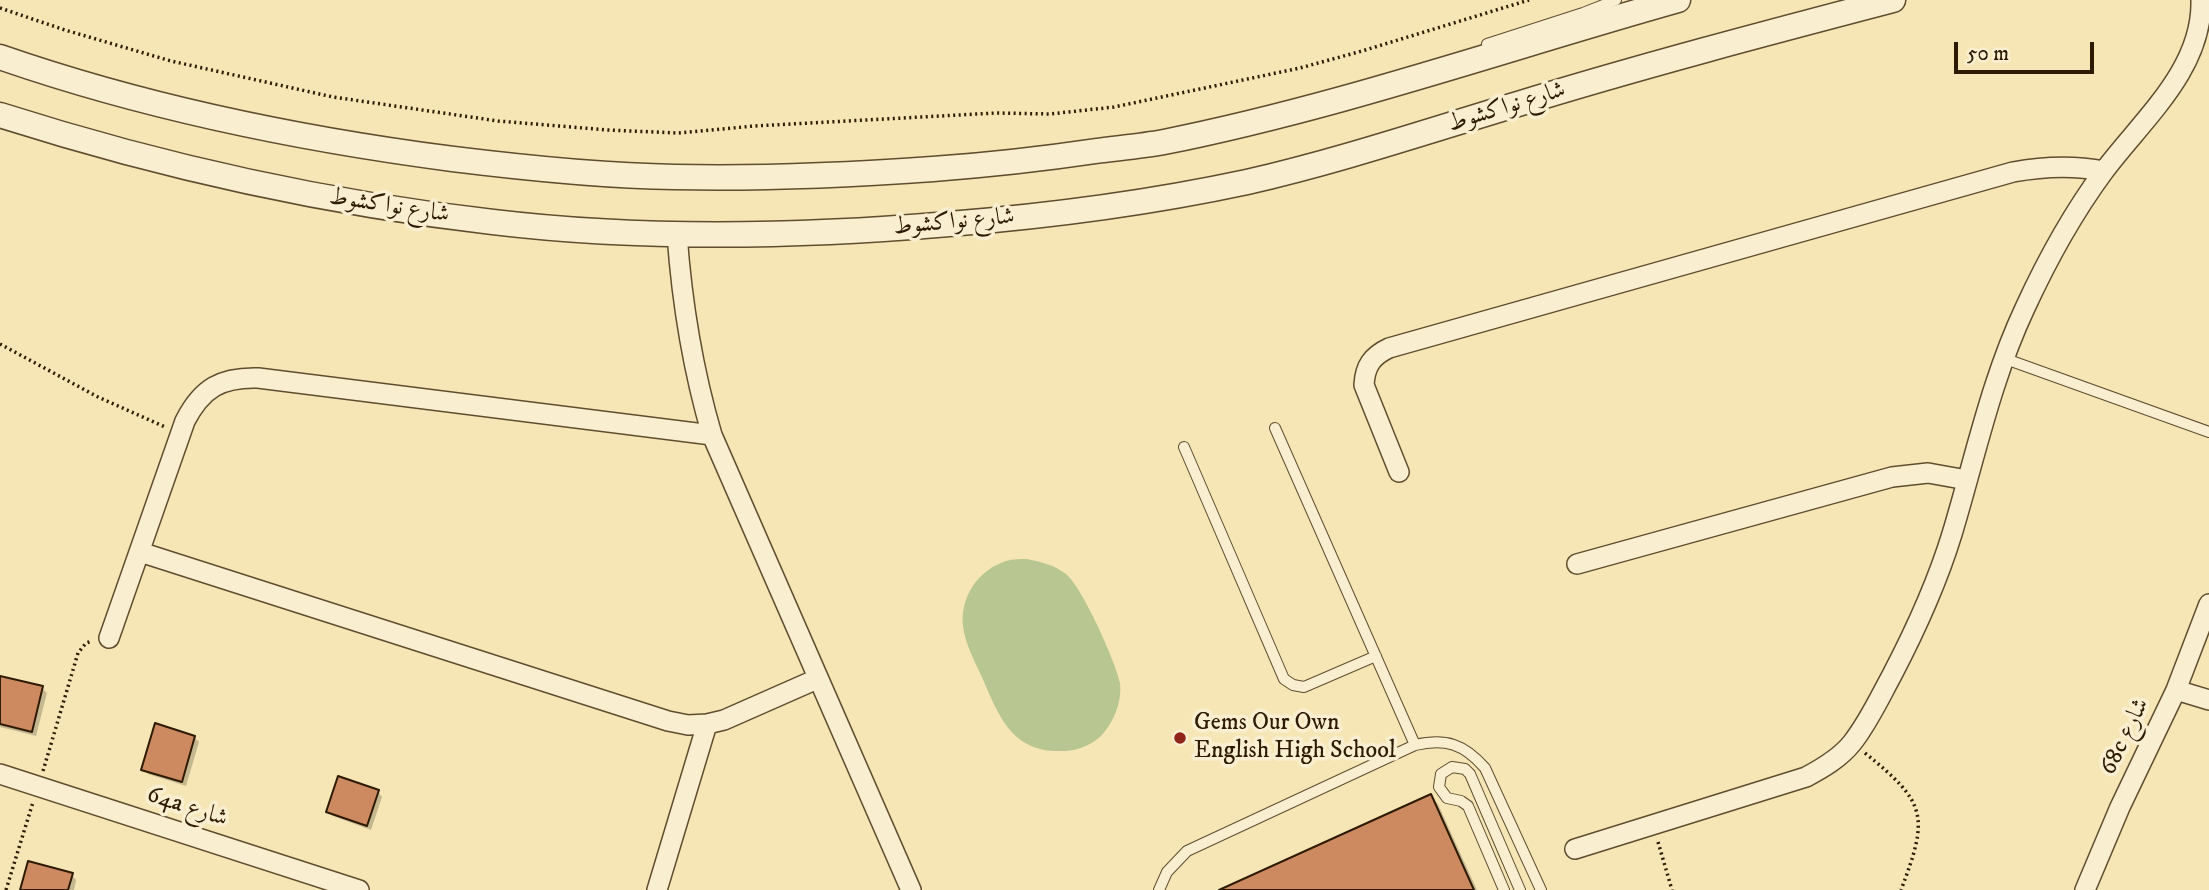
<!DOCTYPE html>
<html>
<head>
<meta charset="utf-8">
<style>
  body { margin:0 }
  #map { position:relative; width:2209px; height:890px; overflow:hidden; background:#f6e6b6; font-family:"IM FELL DW Pica",serif }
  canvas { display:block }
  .scale { position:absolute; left:1954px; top:42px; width:140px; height:32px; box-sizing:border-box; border:4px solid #2d1a00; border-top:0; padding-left:9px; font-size:21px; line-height:24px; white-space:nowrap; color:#2d1a00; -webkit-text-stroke:5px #f9efd0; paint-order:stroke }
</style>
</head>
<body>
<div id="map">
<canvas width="2209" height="890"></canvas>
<div class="scale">50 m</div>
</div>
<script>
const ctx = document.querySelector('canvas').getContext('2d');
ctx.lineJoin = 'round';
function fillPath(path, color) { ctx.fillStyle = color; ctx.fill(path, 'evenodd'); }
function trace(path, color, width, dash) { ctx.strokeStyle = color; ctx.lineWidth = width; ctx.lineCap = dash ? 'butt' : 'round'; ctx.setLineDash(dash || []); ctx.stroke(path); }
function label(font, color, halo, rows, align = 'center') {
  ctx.font = font + ' "IM FELL DW Pica",Amiri,serif'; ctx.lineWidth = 7; ctx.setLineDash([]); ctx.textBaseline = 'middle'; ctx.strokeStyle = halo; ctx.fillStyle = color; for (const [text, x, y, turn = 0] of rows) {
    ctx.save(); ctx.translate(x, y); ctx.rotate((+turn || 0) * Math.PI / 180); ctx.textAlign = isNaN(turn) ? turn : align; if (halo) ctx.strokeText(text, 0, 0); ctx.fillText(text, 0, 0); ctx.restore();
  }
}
const green = new Path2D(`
  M1027 559C1042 562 1054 565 1066 574 1082 587 1116 662 1120 683 1122 702 1114 722 1101 736 1091 745 1077 751 1063 751 1011 753 999 716 981 675 974 660 965 643 963 626 960 597 978 570 1006 561 1013 559 1021 559 1027 559Z`);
const shadow = new Path2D(`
  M0 677 42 688 47 693 36 736 0 727Z
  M194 737 199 742 186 786 148 774 143 769Z
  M378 792 382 797 371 830 333 816 328 812Z
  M1431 796 1438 804 1477 890H1223Z
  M72 875 76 880 74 890H22Z`);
const building = new Path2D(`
  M0 676 43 686 32 732 0 724Z
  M155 723 195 736 182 782 141 770Z
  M338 776 379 790 367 826 326 812Z
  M1431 794 1474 890H1219Z
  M28 861 73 873 68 890H20Z`);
const path = new Path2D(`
  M0 8 65 30 171 61 333 97 498 121 608 130 678 133 754 126 996 113 1050 114 1114 107 1300 68 1362 51 1529 0
  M0 344 98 397 165 427
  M1865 753C1927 803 1929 816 1901 890
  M43 771 78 653 86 643 92 641
  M1658 842 1672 890
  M6 890 33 802`);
const service = new Path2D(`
  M1487 44 1583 13 1616 0
  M2003 358 2209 432
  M1275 428 1415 745
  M1184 447 1284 679 1293 685 1304 687 1376 656
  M1159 890 1167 872 1187 851 1415 745C1446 738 1464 744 1485 768L1541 890
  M1504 890 1468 806 1461 801 1447 798 1439 787 1441 774 1452 767 1465 769 1470 774 1520 890`);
const minor = new Path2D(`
  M677 234C682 304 692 367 712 435L911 890
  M1399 472 1364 385C1365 366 1372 356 1389 348L2013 172C2045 166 2073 165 2104 171
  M140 552 668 721 688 725 707 724 724 720 817 679
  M1577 564 1892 477 1928 473 1967 480
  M109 638 185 421C202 388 221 377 258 378L712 435
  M2176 690 2209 700
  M0 774 359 890
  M1575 849 1806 777C1823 768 1840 758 1852 743 1868 723 1880 697 1892 675 1916 629 1937 583 1952 534 1975 458 1991 380 2025 308 2047 260 2073 213 2104 171 2142 120 2203 69 2201 0
  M657 890 707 724
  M2085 890 2120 807 2176 690 2209 604`);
const tertiary = new Path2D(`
  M0 57C147 108 299 139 453 159 526 168 601 176 675 177 762 179 848 175 933 169 988 165 1042 159 1096 151 1119 148 1142 146 1164 142 1339 107 1507 48 1678 0
  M0 115C160 166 325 203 493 222 643 240 798 237 949 224 1049 216 1149 203 1247 182 1339 161 1428 131 1518 104 1642 66 1767 33 1893 0`);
const markers = [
  [1180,738,7,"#8f2418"]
];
const streetNames = [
  ["شارع نواكشوط",1507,108,-17],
  ["شارع نواكشوط",389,207,9],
  ["شارع نواكشوط",954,223,-5],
  ["68c شارع",2126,737,-64],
  ["64a شارع",187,808,18]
];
const poiNames = [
  ["Gems Our Own",1194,724],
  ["English High School",1194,752]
];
fillPath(green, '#b8c691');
fillPath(shadow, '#0003');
fillPath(building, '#cd8a60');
trace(building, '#2d1a00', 2);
trace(service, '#5f4d2e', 12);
trace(minor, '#5f4d2e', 22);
trace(tertiary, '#5f4d2e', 27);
trace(path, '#2d1a00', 3.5, [2, 3.5]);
trace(service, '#f9efd0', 10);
trace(minor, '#f9efd0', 19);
trace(tertiary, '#f9efd0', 24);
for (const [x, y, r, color] of markers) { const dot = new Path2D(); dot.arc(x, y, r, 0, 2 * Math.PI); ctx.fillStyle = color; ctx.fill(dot); trace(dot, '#f9efd0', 2.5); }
label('24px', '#2d1a00', '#f9efd0', streetNames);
label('24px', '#2d1a00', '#f9efd0', poiNames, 'left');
</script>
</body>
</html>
